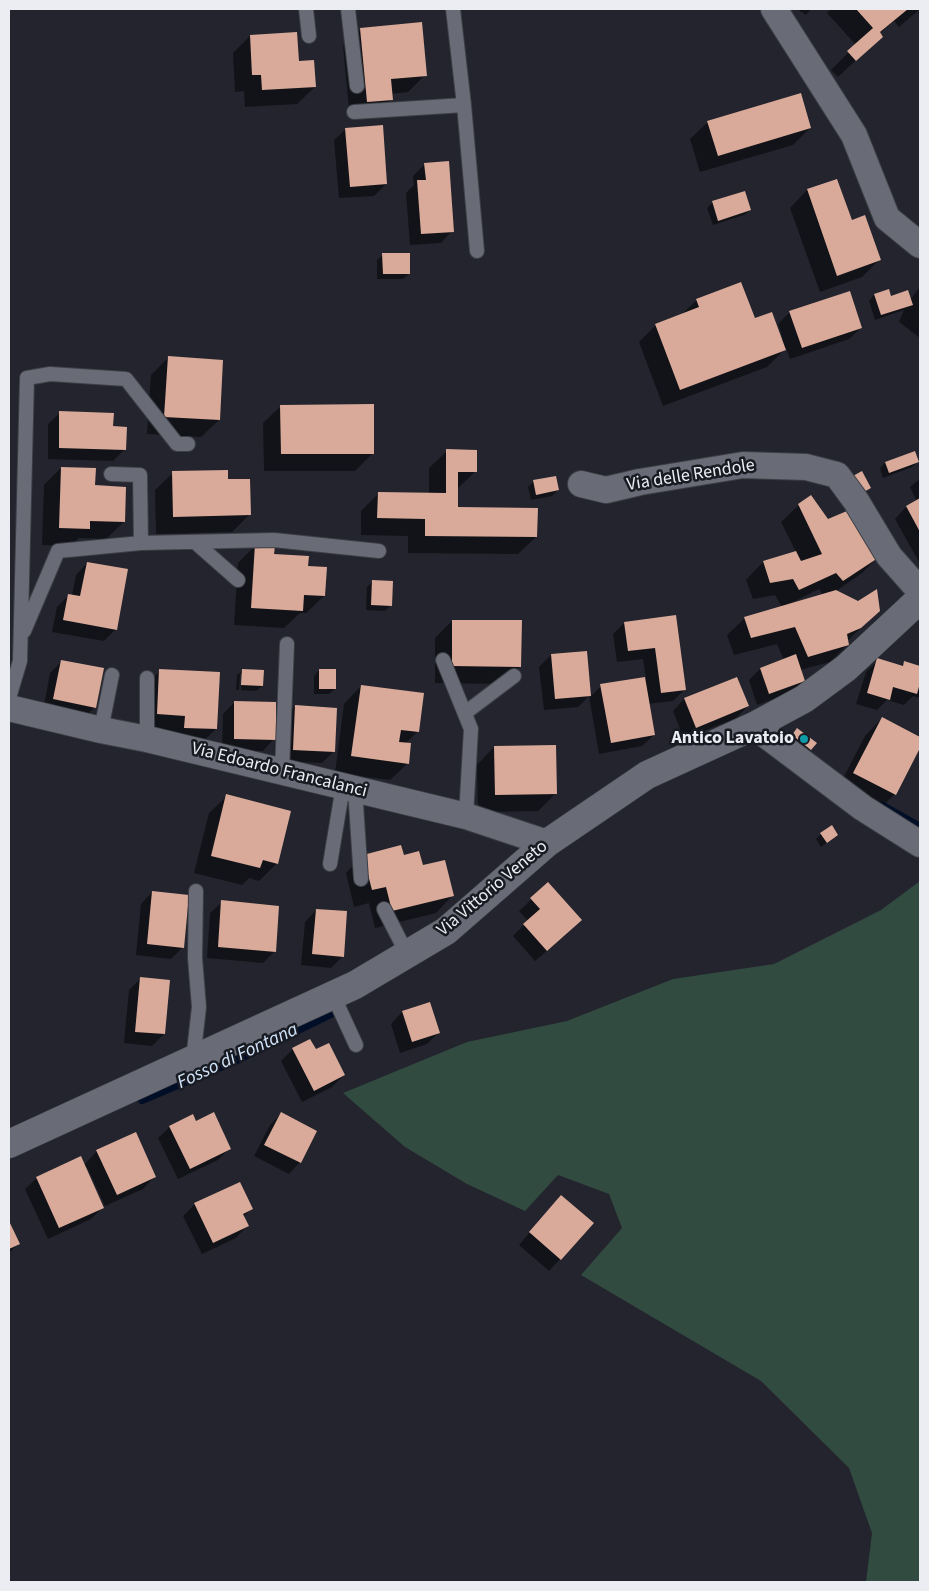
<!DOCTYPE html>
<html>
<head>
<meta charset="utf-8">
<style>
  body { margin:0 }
  #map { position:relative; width:929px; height:1591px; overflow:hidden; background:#23242d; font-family:"Source Sans 3",sans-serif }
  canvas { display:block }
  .frame { position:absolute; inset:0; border:10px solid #ecedf3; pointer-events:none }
</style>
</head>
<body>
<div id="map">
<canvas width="929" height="1591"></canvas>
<div class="frame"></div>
</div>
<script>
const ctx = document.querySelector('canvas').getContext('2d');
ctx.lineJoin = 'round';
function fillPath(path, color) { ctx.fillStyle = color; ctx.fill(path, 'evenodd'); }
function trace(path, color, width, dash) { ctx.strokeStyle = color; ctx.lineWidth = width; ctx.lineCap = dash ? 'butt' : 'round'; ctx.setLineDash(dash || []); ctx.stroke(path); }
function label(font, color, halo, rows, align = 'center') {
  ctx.font = font + ' "Source Sans 3",sans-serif'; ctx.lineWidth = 5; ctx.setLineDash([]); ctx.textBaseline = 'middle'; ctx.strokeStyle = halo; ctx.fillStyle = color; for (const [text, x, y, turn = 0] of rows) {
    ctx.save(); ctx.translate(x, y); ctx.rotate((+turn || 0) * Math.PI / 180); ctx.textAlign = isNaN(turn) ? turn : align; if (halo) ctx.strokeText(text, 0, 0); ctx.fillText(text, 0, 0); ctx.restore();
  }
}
const green = new Path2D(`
  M920 881V1582H866L872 1533 849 1468 761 1381 581 1275 622 1228 609 1194 558 1175 525 1211 467 1184 405 1147 343 1093 467 1042 567 1021 673 979 774 964 881 910Z`);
const shadow = new Path2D(`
  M797 9H811L806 15Z
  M831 9H920L899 27 894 21 880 33 881 37 838 77 831 70 856 45 827 13Z
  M361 29 425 75 408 92 391 94 392 99 374 116 350 119 343 46Z
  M250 36 298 62 315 87 297 104 245 107 244 91 235 92 233 53Z
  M708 122 810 128 793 145 700 172 690 139Z
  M346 129 386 184 374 196 339 198 334 140Z
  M425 164 452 231 441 243 410 245 406 193 414 185 413 176Z
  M836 180 851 222 879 260 862 277 820 292 790 208 807 190Z
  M713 202 750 210 744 215 713 225 707 208Z
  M383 255 409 274 403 279H377V260Z
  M920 287V338L899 322 904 310 875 320 869 301 874 295 910 300Z
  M697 300 754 320 781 339H783L778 324 790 312 861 328 849 339 790 359 786 348 767 367 663 406 639 342 656 325 681 315Z
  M168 358 219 420 201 437 147 434 151 375Z
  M281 406 373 453 355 471H264L263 423Z
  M60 413 112 428 125 449 113 461 48 459V424Z
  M447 451 476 471 457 489V508L536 537 518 554 408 553V536L361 535V511L378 494H429V468Z
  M918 462 912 467 883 478 880 468 885 463Z
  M61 468 124 522 106 539 79 538 71 546 42 545 44 485Z
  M173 473 227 481 249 515 232 532 156 534 155 490Z
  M920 479V562H919L895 519 906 507 917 502 910 487Z
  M534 481 558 490 552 496 531 500 528 487Z
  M799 505 828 520 879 556 862 573 836 591 879 611 847 641 848 644 830 662 800 670 804 680 792 692 757 705 749 680 760 669 784 660 777 644 734 655 727 635 745 618 782 607 775 595 753 599 746 580 763 562 796 552 781 522ZM819 589 823 595 789 605V604Z
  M255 546 273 555 307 567 324 596 306 613H300L284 628 234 625 238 563Z
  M87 563 116 629 104 641 52 632 57 607 69 595 72 596 76 575Z
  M373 581 391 605 385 611 366 610 367 587Z
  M675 616 685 689 673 701 648 704 654 735 642 746 599 754 589 696 578 707 544 710 539 667 551 655 585 652 590 697 601 686 646 678 643 659 617 662 613 634 624 623Z
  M452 621 520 667 502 684 435 683V638Z
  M878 660 900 667 905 662 920 667V663V698L913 696 904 705 887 700 877 710 856 704 866 672Z
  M62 661 95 707 83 719 43 711 50 673Z
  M243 670 262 686 256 691 241 690 243 674H240L239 690H236L237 675Z
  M319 670 335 689 329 694H314V676Z
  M160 671 216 729 198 746 140 731 142 688Z
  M737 678 748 706 736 718 684 739 673 711 684 699Z
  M361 686 417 732 405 744 408 763 390 780 335 773 344 704Z
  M235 702 274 739 263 751 222 750 223 714Z
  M295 706 334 751 322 763 282 761 284 718Z
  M882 718 920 738V745L895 794 877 811 837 790 865 736Z
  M798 729 815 743 805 755 787 741Z
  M494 747 556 793 538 811 478 812 477 765Z
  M227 796 277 863 259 881 249 878 242 885 194 873 209 813Z
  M920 819V828L917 826Z
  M821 834 837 835 821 847 816 839Z
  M363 856H403L422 867 453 895 436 913 375 928 369 903 354 907 346 873Z
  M548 884 569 932 535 961 513 936 528 921 519 911Z
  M152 892 183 947 171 959 136 955 141 904Z
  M222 902 275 951 263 963 207 958 210 913Z
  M316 910 342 957 331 968 301 965 305 922Z
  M140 979 164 1034 152 1046 124 1043 129 990Z
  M429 1004 439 1032 427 1044 400 1053 391 1024 402 1012Z
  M310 1041 315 1051 344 1075 332 1087 302 1102 281 1061 293 1049Z
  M281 1114 300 1162 289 1174 254 1156 270 1125Z
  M196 1122 230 1148 218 1160 178 1179 158 1138 170 1127Z
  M97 1151 154 1177 143 1189 105 1206 87 1167 85 1168 103 1207 91 1219 48 1239 25 1189 37 1178 84 1165Z
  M195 1204 251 1209 243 1217 247 1226 236 1238 202 1254 183 1216Z
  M550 1208 560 1259 549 1271 519 1245Z
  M9 1224 18 1244 9 1253Z`);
const stream = new Path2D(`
  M883 806 920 827
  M142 1100 239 1059 333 1013`);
const building = new Path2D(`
  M856 9H908L880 32 883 37 856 61 847 51 873 28Z
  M422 22 427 76 391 79 393 100 367 102 360 28Z
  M297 32 299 61 314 60 316 87 262 90 261 75H252L250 35Z
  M801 93 811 128 718 156 707 121Z
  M383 125 387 184 350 187 345 128Z
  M449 161 454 232 421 234 417 180H426L424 163Z
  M837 179 852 220 865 215 881 260 837 276 807 189Z
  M745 191 751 210 718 221 712 201Z
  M382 253H410V274H383Z
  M741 282 755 318 772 312 786 350 680 390 655 324 699 307 696 299Z
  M889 289 891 296 908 290 913 305 881 315 874 294Z
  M850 291 862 328 802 348 789 311Z
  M168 356 223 360 220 420 164 417Z
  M374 404V454H281L280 405Z
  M59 411 114 413 113 426 127 427 126 450 59 448Z
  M446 449 477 450V472H458V507L538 508 537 537 425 536V519L377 518 378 492 446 493Z
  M915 451 919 462 889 473 885 462Z
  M61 467 96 468 95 485 126 487 125 522 90 521V529L59 528Z
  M228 470V479H250L251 515 173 517 172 471Z
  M862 471 871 488 860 494 851 477Z
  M556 476 559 490 536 495 533 480Z
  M811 495 828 519 854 508 881 556 843 581 836 573 799 590 793 579 770 583 763 561 796 551 801 561 822 554 798 504Z
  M920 498V532L906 506Z
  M255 544 275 546 274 554 309 556 308 566 327 567 325 596 304 595 303 611 251 608Z
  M87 562 128 569 117 630 63 620 68 594 80 596Z
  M372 580 393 581 392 606 371 605Z
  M877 589 880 611 861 628 847 634 849 645 808 657 795 627 751 638 744 617 836 590 858 601Z
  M676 615 686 690 661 693 655 648 628 651 624 622Z
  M452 620H522L521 667 452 666Z
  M587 651 591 696 555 699 551 654Z
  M796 654 805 681 769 694 760 668Z
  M877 658 903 666 904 661 920 666V683L917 694 893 687 890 700 867 693Z
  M61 660 104 668 96 708 53 699Z
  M159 669 220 672 217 729 184 728 185 716 157 714Z
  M242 669 264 670 263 686 241 685Z
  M319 669H336V689H319Z
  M645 677 655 735 611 743 600 684Z
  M737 677 749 706 696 728 684 698Z
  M361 685 424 693 419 732 401 730 399 742 411 743 409 764 351 756Z
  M234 701 276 702V740L234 739Z
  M295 705 337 708 335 752 293 750Z
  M882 717 920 737V748L896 795 853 773Z
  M797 728 817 743 811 750 792 735Z
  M556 745 557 794 495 795 494 746Z
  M226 794 291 811 278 864 263 860 260 868 211 856Z
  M832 825 838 835 827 843 820 833Z
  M401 845 404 855 419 851 423 865 445 860 454 896 392 911 386 887 372 890 363 855Z
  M548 882 582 920 547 951 523 924 540 909 530 898Z
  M152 891 189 895 184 948 147 944Z
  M221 900 279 906 276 952 218 947Z
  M316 909 347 911 344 957 312 954Z
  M140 977 170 980 165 1034 135 1032Z
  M430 1002 440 1033 412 1042 402 1011Z
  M310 1039 316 1049 329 1043 345 1075 314 1091 292 1048Z
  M214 1112 231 1149 190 1169 169 1126 193 1114 196 1121Z
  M281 1112 317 1131 301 1163 264 1145Z
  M136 1132 156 1177 117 1195 96 1150Z
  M81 1156 104 1208 59 1228 36 1177Z
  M240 1182 253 1209 243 1214 249 1226 213 1243 194 1203Z
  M561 1195 594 1223 561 1260 529 1232Z
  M9 1221 20 1244 9 1249Z`);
const lane = new Path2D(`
  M306 9 309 36
  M348 9 357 86
  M453 9 464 105 477 251
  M354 112 464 105
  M141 543 274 540 379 551
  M196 543 238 580
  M24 631 58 551 141 543 140 475 111 474
  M443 660 471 729 466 816
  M147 678V739
  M9 698 20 661 27 378 50 374 126 379 177 444H188
  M465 713 514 676
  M101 730 112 675
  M282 771 287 644
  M355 789 361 879
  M330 864 343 786
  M384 909 407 954
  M333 995 356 1045
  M193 1060 199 1007 195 958 196 891`);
const street = new Path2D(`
  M774 9 854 135 887 218 920 245
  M581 484 606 490 640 482 743 465 806 467 837 475 856 501 889 556 920 591
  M9 708 101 730 147 739 466 816 547 843
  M754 726 863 808 920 844`);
const secondary = new Path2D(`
  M9 1144 355 985 446 931 547 843 647 775 754 726 804 699 846 668 920 599`);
const markers = [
  [804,739,5,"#0f9aa8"]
];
const streetNames = [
  ["Via delle Rendole",691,476,-9],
  ["Via Edoardo Francalanci",279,771,14],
  ["Via Vittorio Veneto",493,889,-40]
];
const poiNames = [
  ["Antico Lavatoio",794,739]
];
const waterNames = [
  ["Fosso di Fontana",238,1057,-25]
];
fillPath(green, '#324b40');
fillPath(shadow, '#0007');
trace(stream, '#000e28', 8);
fillPath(building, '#d9aa99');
trace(lane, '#3d3f46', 16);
trace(street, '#3d3f46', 28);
trace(secondary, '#3d3f46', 29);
trace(lane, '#696c76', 14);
trace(street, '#696c76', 26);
trace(secondary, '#696c76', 28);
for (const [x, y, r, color] of markers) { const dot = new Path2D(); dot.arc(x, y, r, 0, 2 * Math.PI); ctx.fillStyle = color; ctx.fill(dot); trace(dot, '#191b23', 2); }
label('18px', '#ecedf3', '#191b23', streetNames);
label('bold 18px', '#ecedf3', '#191b23', poiNames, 'right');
label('italic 19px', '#d3e5fb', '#191b23', waterNames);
</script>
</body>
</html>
